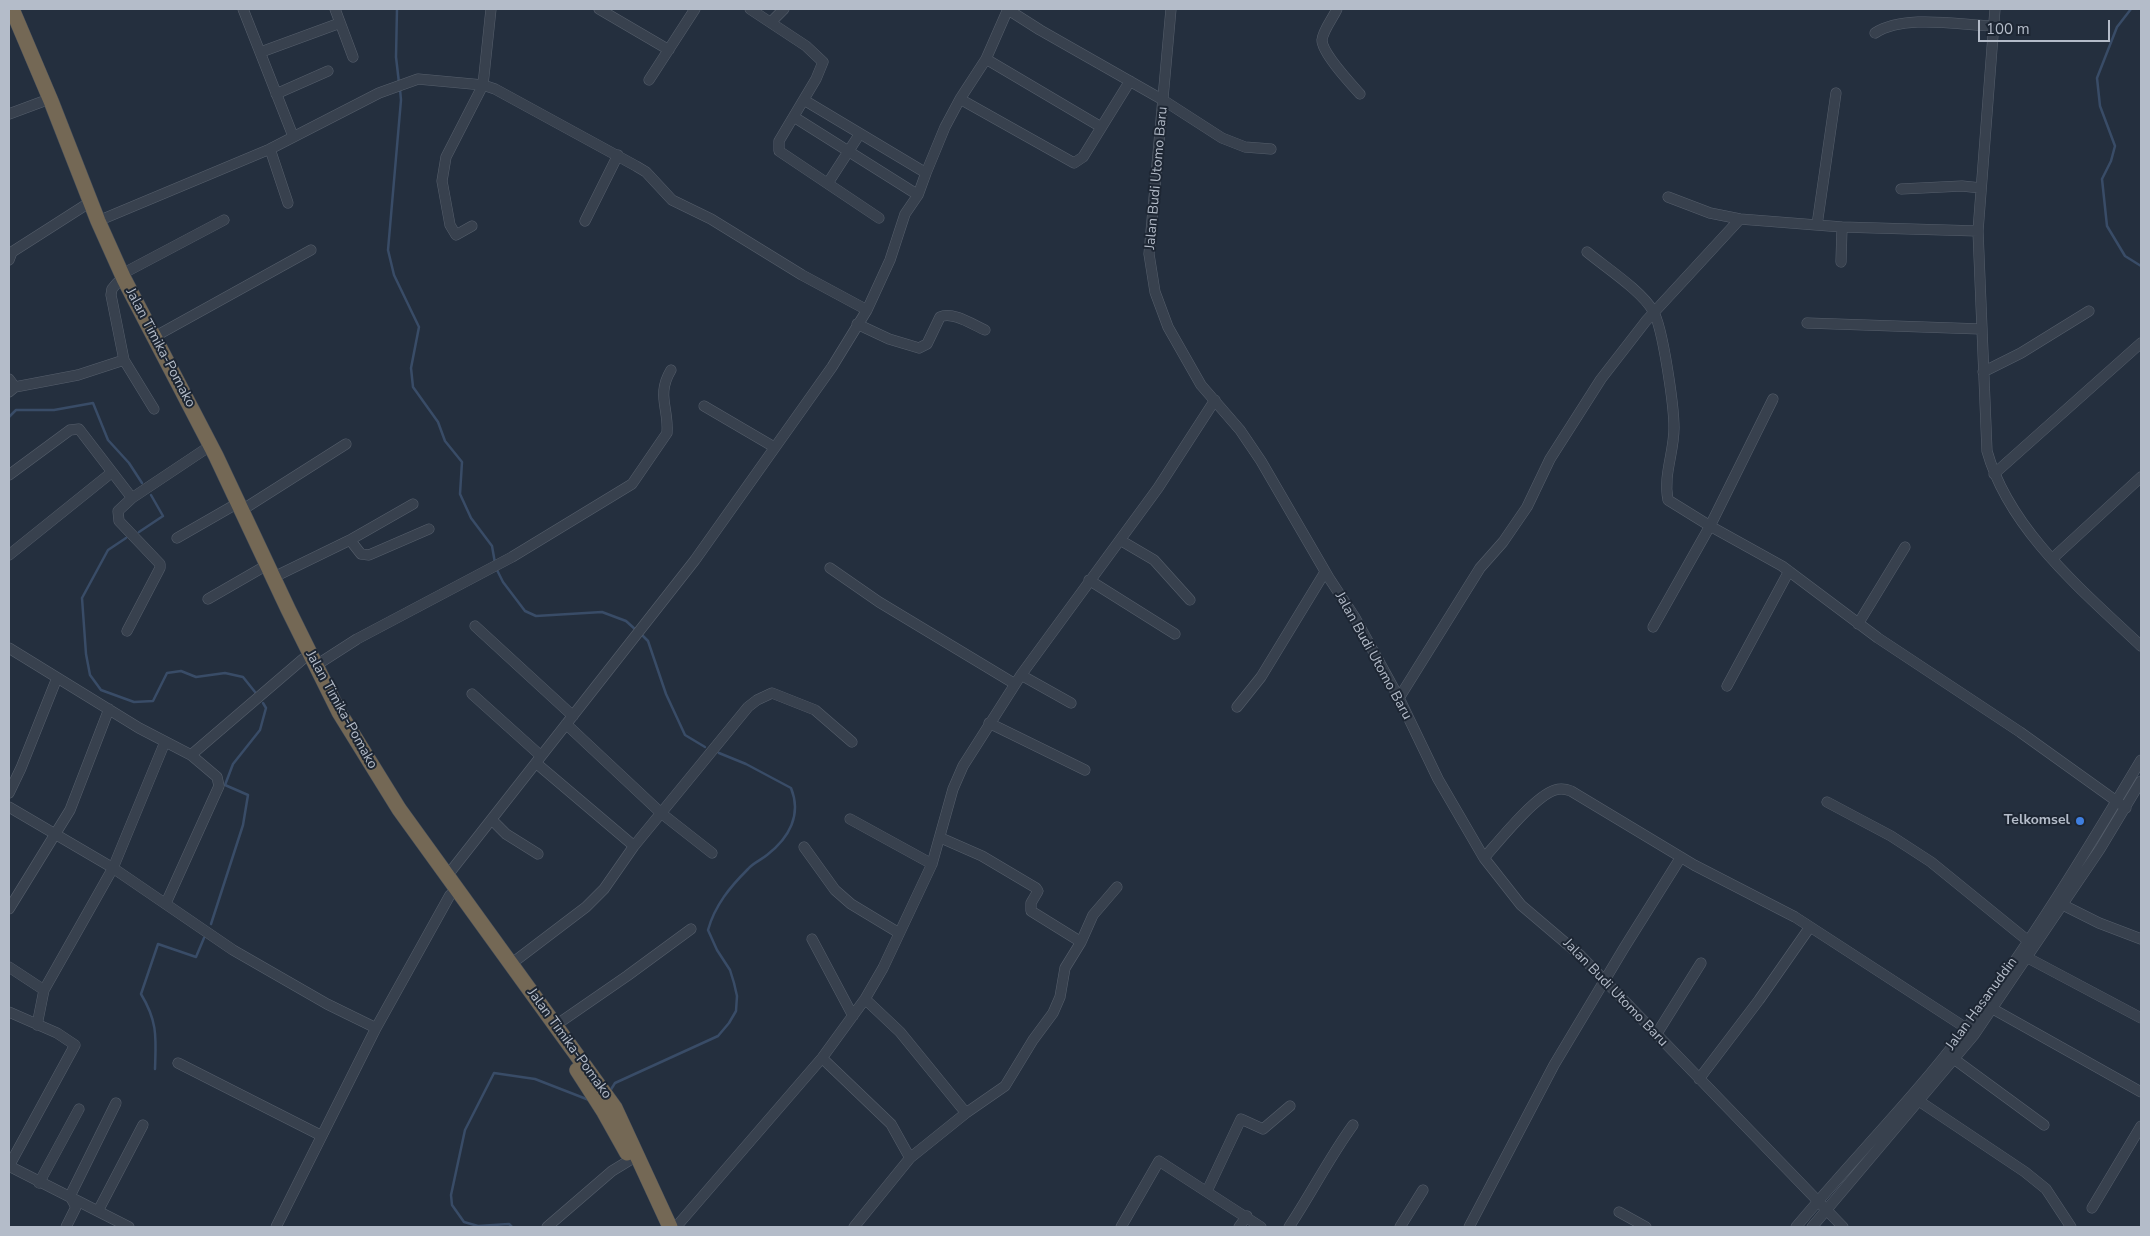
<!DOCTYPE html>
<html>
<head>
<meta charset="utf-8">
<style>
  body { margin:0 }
  #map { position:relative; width:2150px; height:1236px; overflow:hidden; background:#242f3e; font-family:"Nunito Sans",sans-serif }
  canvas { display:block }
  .frame { position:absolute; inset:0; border:10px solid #b4bcc9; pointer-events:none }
  .scale { position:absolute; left:1978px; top:20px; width:132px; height:22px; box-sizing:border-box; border:2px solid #b4bcc9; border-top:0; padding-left:6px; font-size:15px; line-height:18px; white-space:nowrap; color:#b4bcc9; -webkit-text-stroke:4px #1d2633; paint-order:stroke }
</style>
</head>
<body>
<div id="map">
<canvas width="2150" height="1236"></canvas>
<div class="frame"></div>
<div class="scale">100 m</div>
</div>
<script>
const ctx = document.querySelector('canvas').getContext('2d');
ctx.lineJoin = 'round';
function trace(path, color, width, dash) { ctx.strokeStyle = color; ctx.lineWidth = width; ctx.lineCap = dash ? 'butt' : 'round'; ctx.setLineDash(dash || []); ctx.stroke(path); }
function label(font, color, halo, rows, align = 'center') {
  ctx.font = font + ' "Nunito Sans",sans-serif'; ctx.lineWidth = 4; ctx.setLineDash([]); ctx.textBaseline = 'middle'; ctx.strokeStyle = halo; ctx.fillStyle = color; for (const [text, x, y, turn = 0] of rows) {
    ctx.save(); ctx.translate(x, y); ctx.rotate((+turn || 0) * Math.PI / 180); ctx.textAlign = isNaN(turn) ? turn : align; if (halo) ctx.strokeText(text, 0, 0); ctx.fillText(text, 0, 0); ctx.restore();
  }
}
const stream = new Path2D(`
  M397 9 396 57 399 83
  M2131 9 2117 27 2097 78 2100 106 2115 146 2111 161 2102 179 2107 226 2125 256 2141 266
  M400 89 401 100 388 250 394 275 419 327 411 368 413 387 438 422 445 441 462 462 460 494 471 518 492 546 495 563
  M9 417 16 410H54L93 403 108 440 129 463 142 483
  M139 532 163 516 151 495
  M126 538 108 550 82 598 86 654 90 675 101 690 134 702 153 701 167 673 181 671 196 677 225 673 243 677 255 692
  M496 568 503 582 525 611 536 616 602 612 626 621 636 630
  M640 633 648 641 666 694 685 735 705 747
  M211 924 243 825 248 795 225 785 233 764 260 730 266 708 263 703
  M155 1069C156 1038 158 1022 141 994L158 944 196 957 204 938
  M610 1091 615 1083 718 1036 729 1023 736 1011 737 996 734 983 730 970 717 950 708 930C715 905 730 887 748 869 753 863 761 860 767 855 789 838 802 815 791 788L746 764 719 753
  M512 1227 509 1224 478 1226 464 1222 452 1205 451 1195 465 1130 494 1073 535 1079 589 1100`);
const minor = new Path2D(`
  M243 9 293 136
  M335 9 353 57
  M599 9 669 50
  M750 9 806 46 823 62 816 79 779 141V151L879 218
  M1007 9 1040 30 1163 100 1222 138 1245 147 1271 149
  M1171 9 1149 254 1155 292 1168 327 1201 385 1240 430 1261 461 1329 578 1354 616 1399 698 1438 779 1484 858 1521 905 1581 956 1843 1227
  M1337 9C1333 18 1323 30 1322 40 1322 53 1351 84 1360 94
  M1995 9 1978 231 1987 451C2009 530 2083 591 2141 646
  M771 22 784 9
  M1875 33C1905 14 1959 25 1994 26
  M261 52 340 23
  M986 59 1101 127
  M649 80 695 9
  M276 94 328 71
  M960 99 1074 163 1083 157 1130 81
  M9 114 44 101
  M794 117 918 195
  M270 149 288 203
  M926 173 945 127 960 99 986 59 1008 9
  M828 183 859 135
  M1901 189 1962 186 1981 188
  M1668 197 1710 213 1740 219 1842 227 1978 231
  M98 221 270 149 379 93 418 79 483 85 495 89 636 166 646 172 672 200 711 219 802 275 867 310
  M585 221 618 155
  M1817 225 1836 93
  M472 226 456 235 450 225 442 181 446 157 483 85 491 9
  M1587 252C1605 267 1642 291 1653 311 1663 327 1674 407 1674 428 1674 453 1663 475 1668 500L1710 526 1773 399
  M9 260 12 252 84 206
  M1841 262 1842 227
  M122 274 224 220
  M117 283 112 289 111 295 124 360 154 409
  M1807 323 1981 329
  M857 324 889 339 919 348 927 344 940 317C953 311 973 325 985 330
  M154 337 311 250
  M1983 372 2021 353 2089 311
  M9 379 15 387 9 392
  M15 387 78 375 124 360
  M704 406 774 447
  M1994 474 2141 343
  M9 475 70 430 79 429 132 498
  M242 510 346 444
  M177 538 231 507
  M350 540 361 554 369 555 429 529
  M1120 540 1154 560 1190 600
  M9 555 111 473
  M2053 558 2141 477
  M830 568 879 602 1015 684
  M272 578 350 540 413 504
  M1089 580 1175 634
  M208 599 260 569
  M1858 624 1905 547
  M475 626 573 716
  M1653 627 1710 526 1782 566 1878 638 2020 732 2126 808
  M127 631 160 568V564L119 521 118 511 132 498 204 450
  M9 648 139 728 191 755 303 659
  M315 666 357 639 512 557 632 484 667 433C669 408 656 395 671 370
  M1021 675 1071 703
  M1727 686 1789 571
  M472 694 541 756
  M1399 698 1480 568 1503 542 1527 507 1550 459 1601 379 1646 321 1740 219
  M1237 707 1261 677 1325 572
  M989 723 1085 770
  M566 724 661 813 712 853
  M536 763 634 846
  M9 793 21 768 57 678
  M1827 802 1891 836 1931 862 2027 940
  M9 807 113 868 233 950 327 1004 376 1028
  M850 819 932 864
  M492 820 506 834 538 854
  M941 838 982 856 1036 888 1038 891 1031 903V911L1081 942
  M804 847 835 890 851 904 899 933
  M1484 858C1499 841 1535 796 1555 790 1561 788 1566 789 1571 791L1694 865 1795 917 1966 1028
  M447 876 695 560 832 367 867 310 890 260 905 214 918 195 926 173 804 100
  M166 903 219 786 217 777 191 755
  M2063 905 2099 923 2141 939
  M9 909 70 810 109 709
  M812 939 853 1016
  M2028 958 2141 1018
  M511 964 586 907 604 889 634 846 748 707 757 700 772 693 815 710 852 742
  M9 967 44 990
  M865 999 900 1032 966 1113
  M1993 1009 2141 1092
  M9 1012 57 1033 75 1045 9 1166
  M37 1025 44 990 113 868 165 742
  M556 1025 627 976 691 929
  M1656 1035 1701 963
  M822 1058 891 1124 910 1158
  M1954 1059 2044 1125
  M178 1063 320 1135
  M1699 1079 1759 1000 1810 927
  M1919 1101 2025 1172 2046 1189 2071 1227
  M9 1166 129 1227
  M39 1183 79 1109
  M1207 1191 1241 1119 1263 1129 1290 1106
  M2092 1208 2141 1126
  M98 1211 143 1125
  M1619 1212 1646 1227
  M66 1227 76 1207 70 1196 116 1103
  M276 1227 376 1028 450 895
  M547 1227 612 1171 630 1160
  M676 1227 822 1058 865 999 883 968 932 864 953 789 963 766 1021 675 1158 488 1215 400
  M854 1227 910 1158 966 1113 1005 1086 1033 1040 1053 1013 1060 997 1065 968 1081 942 1093 915 1117 887
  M1121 1227 1159 1161 1261 1227
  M1239 1227 1247 1216
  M1289 1227C1311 1194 1329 1158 1353 1125
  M1400 1227 1423 1190
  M1469 1227 1554 1065 1624 948 1681 857
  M1796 1227C1851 1161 1913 1099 1966 1029 2030 944 2086 852 2141 760
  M1812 1227 1974 1035 2100 849 2141 781`);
const highway = new Path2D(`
  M12 9 51 101 98 221 124 279 216 456 288 609 339 712 399 809 615 1108 670 1227
  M577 1070 604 1112 627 1153`);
const markers = [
  [2080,821,5,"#3f7fe0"]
];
const streetNames = [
  ["Jalan Budi Utomo Baru",1157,178,-85],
  ["Jalan Timika-Pomako",160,348,62],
  ["Jalan Budi Utomo Baru",1373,656,61],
  ["Jalan Timika-Pomako",341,710,61],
  ["Jalan Budi Utomo Baru",1615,993,46],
  ["Jalan Hasanuddin",1982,1004,-54],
  ["Jalan Timika-Pomako",569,1044,54]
];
const poiNames = [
  ["Telkomsel",2070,821]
];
trace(stream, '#394c67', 2.5);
trace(minor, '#565f6c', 11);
trace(highway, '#434c59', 16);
trace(minor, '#38414e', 10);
trace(highway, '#746855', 15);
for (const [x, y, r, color] of markers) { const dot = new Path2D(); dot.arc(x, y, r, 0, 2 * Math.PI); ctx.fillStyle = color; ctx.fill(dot); trace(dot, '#1d2633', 2); }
label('14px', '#b4bcc9', '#1d2633', streetNames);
label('bold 14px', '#b4bcc9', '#1d2633', poiNames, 'right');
</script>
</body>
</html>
